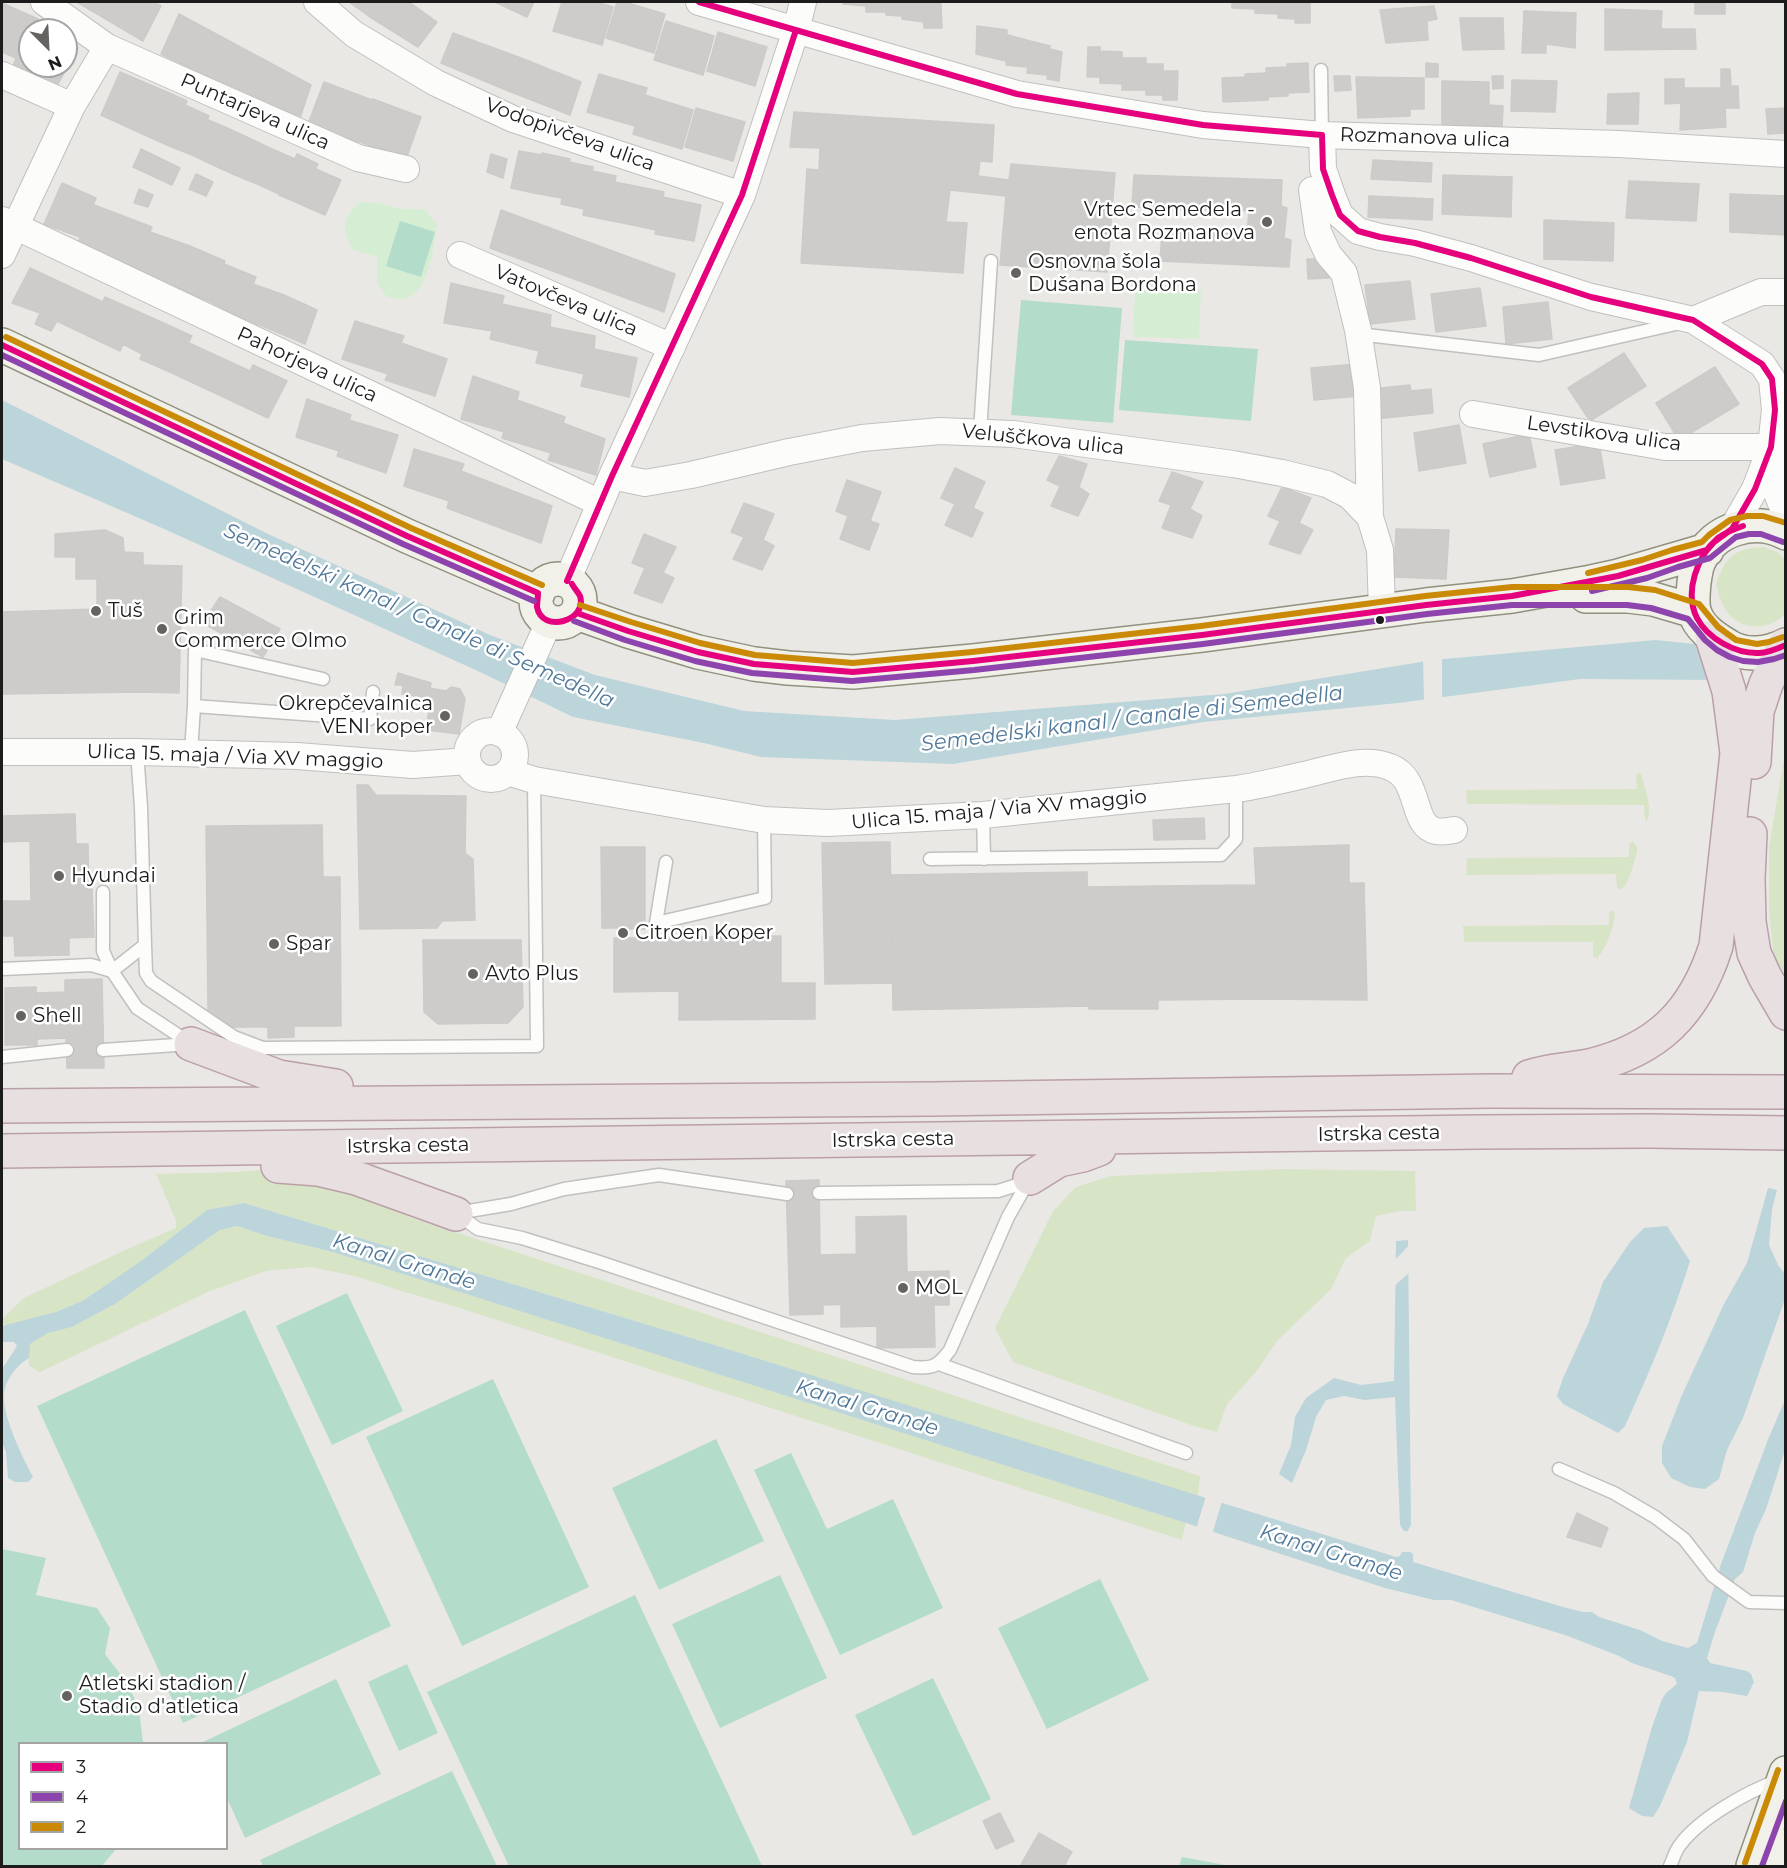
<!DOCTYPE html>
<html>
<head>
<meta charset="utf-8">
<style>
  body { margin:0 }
  #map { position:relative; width:1787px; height:1868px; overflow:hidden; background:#eae8e5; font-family:Montserrat,sans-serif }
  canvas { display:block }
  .frame { position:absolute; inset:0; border:3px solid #1c1c1c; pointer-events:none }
  .legend { position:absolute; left:18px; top:1742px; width:210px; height:108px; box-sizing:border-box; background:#fff; border:2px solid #a4a4a4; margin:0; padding:8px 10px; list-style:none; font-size:18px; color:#1c1c1c }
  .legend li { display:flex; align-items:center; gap:12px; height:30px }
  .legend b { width:30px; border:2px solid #a4a4a4 }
  .north { position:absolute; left:18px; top:18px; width:60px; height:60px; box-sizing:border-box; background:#fff; border:2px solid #a4a4a4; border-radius:50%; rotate:156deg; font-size:16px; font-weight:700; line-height:24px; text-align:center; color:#1c1c1c }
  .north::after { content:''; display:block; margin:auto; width:21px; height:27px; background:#646362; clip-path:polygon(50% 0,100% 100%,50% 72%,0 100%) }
</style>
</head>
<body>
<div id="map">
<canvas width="1787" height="1868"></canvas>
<div class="frame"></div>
<ul class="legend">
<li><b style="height:8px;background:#e5007d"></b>3</li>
<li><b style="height:8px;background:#8e44ad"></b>4</li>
<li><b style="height:8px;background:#cb8a06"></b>2</li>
</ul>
<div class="north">N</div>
</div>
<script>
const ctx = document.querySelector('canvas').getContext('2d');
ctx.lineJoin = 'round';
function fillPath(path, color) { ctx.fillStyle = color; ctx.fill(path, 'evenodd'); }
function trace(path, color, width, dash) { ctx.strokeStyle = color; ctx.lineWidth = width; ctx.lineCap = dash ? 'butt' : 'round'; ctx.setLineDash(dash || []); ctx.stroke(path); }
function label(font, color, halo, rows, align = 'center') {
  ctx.font = font + ' Montserrat,sans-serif'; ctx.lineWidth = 5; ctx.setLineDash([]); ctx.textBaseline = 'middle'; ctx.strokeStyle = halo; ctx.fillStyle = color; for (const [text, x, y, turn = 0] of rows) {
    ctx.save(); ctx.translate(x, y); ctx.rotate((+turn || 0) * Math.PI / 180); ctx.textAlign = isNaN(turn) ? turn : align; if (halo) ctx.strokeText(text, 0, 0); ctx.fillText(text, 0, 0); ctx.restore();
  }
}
const grass = new Path2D(`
  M1763 547 1777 552 1785 559V614C1768 632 1737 631 1724 607 1720 600 1718 592 1716 584 1726 557 1733 549 1763 547Z
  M1785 753V975L1774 957 1769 912V847Z
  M1639 772 1641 774C1645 788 1653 808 1647 821L1645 820 1644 805 1467 804 1466 790 1637 789 1636 775Z
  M1633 841 1637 847V852C1633 864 1630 884 1620 890L1617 888 1616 874 1466 875 1467 858 1629 857V844Z
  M1612 910 1615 914C1613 928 1607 948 1597 958L1593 957V942H1464L1463 926 1609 925V912Z
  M1282 1169 1415 1171 1416 1211H1400L1376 1216 1370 1241 1346 1258 1331 1289 1277 1341 1256 1372 1227 1404 1217 1432 1194 1426 1013 1362 995 1328 1053 1211 1076 1187 1111 1176Z
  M263 1170 381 1196 409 1217 1200 1476 1198 1497 708 1343 244 1203 207 1210 141 1261 84 1300 56 1312 7 1326 2 1322V1319L24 1298 125 1250 176 1228V1221L156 1174 237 1172Z
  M237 1226 267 1236 329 1251 441 1286 1186 1523 1182 1540 450 1305 401 1291 355 1276 310 1267 266 1271 210 1291 40 1372 29 1366V1344L48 1333 72 1327 115 1304 220 1230Z`);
const park = new Path2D(`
  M360 202 379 203 401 209H424L437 224C433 246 431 290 405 299 400 300 393 298 387 297L377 283V257L352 249C343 227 341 219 360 202Z
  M1135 289 1201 290 1199 339 1133 337Z`);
const pitch = new Path2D(`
  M400 221 435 232 421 277 386 266Z
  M1021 300 1122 308 1113 423 1011 415Z
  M1125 340 1258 349 1251 421 1119 410Z
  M347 1293 403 1411 332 1445 276 1326Z
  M245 1310 391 1626 183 1723 37 1406Z
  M493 1379 589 1587 462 1646 366 1437Z
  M716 1439 764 1541 659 1590 612 1488Z
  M791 1453 827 1529 893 1499 943 1608 840 1655 754 1470Z
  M2 1549 46 1558 36 1595 97 1608 110 1628 105 1654 128 1684 139 1709 143 1743 20 1744V1848L116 1849 102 1866H2Z
  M780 1575 827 1678 720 1728 672 1624Z
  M1100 1579 1149 1680 1047 1729 998 1628Z
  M635 1595 762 1866H509L427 1692Z
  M407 1664 438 1733 399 1751 368 1682Z
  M933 1678 991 1799 913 1836 855 1715Z
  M336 1679 381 1774 245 1838 227 1798 226 1744 201 1743Z
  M452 1771 497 1866H263L260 1860Z
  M1182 1857 1230 1866H1179Z`);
const water = new Path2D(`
  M2 400 266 533 490 635 595 675 744 711 895 720 1224 694 1433 660 1656 640 1704 645 1722 680 1580 679 1398 703 1203 722 953 764 761 757 704 743 573 717 480 672 162 528 2 459Z
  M1768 1188 1777 1190 1772 1209 1769 1245 1778 1265 1785 1274V1299L1743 1418 1727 1450 1719 1479 1705 1489 1690 1487 1671 1478 1662 1463V1446L1682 1395 1724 1304 1747 1263Z
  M244 1203 708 1343 1396 1557 1400 1556 1402 1552H1410L1413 1554V1562L1563 1607 1583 1612H1592L1599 1617 1640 1630 1662 1641 1688 1648 1697 1643 1721 1564 1769 1437 1785 1400 1786 1447 1766 1509 1755 1533 1743 1572 1735 1579 1715 1632 1707 1658 1710 1663 1747 1671 1751 1674 1754 1682 1747 1696 1723 1692 1699 1691 1687 1742 1660 1806 1653 1817 1642 1816 1629 1808 1652 1727 1662 1699 1666 1693 1677 1684 1675 1678 1671 1676 1632 1663 1619 1656 1568 1636 1451 1600H1434L1385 1588 1186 1523 441 1286 329 1251 267 1236 237 1226 220 1230 115 1304 72 1327 48 1333 30 1344 29 1358C17 1365 4 1381 4 1396 3 1418 23 1458 33 1477L28 1482H15L8 1478 6 1452 2 1442V1369L17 1346 14 1342H2V1326L56 1312 84 1300 141 1261 207 1210Z
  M1667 1226 1690 1261C1672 1319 1650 1371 1625 1426L1618 1433 1563 1404 1557 1396 1563 1378 1588 1324 1603 1282 1630 1242 1644 1228Z
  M1408 1240 1411 1525 1407 1532 1403 1530 1400 1525 1395 1397 1365 1400 1344 1396 1326 1400 1316 1417 1306 1450 1292 1483 1279 1474 1291 1445 1295 1417 1306 1398 1334 1378 1361 1385 1394 1381 1396 1241Z`);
const pier = new Path2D(`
  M1442 656V701L1424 703 1423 658Z
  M1411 1243V1271L1392 1288 1393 1262Z
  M1206 1496 1222 1501 1212 1535 1196 1529Z`);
const building = new Path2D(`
  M77 2H154L161 6 143 41Z
  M349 2H382L370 17Z
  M382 2H409L437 22 418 47 370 17Z
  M495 2H534L527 17Z
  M562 2H596L613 7 602 45 553 31Z
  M617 2H624L665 14 654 53 606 38Z
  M843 2H866V6L843 4Z
  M866 2H885L886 12H866Z
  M885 2H902V16L886 15Z
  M902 2H923L924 22 902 19Z
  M923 2H941L942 28H924Z
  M1232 2H1255V9L1232 8Z
  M1255 2H1278V14L1255 13Z
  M1278 2H1296L1295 19 1278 18Z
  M1296 2H1310V23H1295Z
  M1695 2H1725V14H1695Z
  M2 3 38 19 35 28 38 30H30V66H66V43L78 48 57 86 13 66 16 58 2 52Z
  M1434 6 1437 19 1427 21 1428 40 1386 43 1380 10Z
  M1605 9 1662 11 1661 29H1695L1696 49 1605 50Z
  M1524 11 1576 13 1575 48 1546 44V53H1522Z
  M179 14 311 85 299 121 161 54Z
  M1460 18H1503L1504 49 1463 50Z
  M666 21 714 36 703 75 654 60Z
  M977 26 1007 30 1006 61 976 54Z
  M718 32 767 47 755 86 707 71Z
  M453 33 521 58 506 90 441 63Z
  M1008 35 1030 41 1027 67 1006 65Z
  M1030 41 1050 46 1047 75 1027 73Z
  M1088 47H1100V77H1087Z
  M1050 49 1062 52 1059 81 1047 79Z
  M1100 51 1122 52V84L1100 83Z
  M521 58 581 82 570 115 506 90Z
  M1123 58H1146V90H1122Z
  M1308 63 1309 92 1288 93 1287 64Z
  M1426 63 1438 64V77H1426Z
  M1146 64H1163V95H1146Z
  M1287 67 1288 96 1267 97 1266 68Z
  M1721 69H1730L1731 86H1738L1739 108H1725L1726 127 1680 130 1681 103 1665 104V79H1684V88H1721Z
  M1163 71H1178L1177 100H1163Z
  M120 72 167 92 147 136 101 115Z
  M1267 73 1268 100 1246 101 1245 74Z
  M599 74 647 88 635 126 587 112Z
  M1334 76H1350L1351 90 1335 91Z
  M1492 76H1503V88L1493 89Z
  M1245 77 1246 101 1223 102 1222 78Z
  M1356 77 1424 78V109H1410V116L1358 118Z
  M1512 80 1557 81 1555 112 1511 111Z
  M1442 81 1489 82V105L1503 106 1502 128 1442 125Z
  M324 82 372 100 357 142 308 124Z
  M167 92 187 101 167 145 147 136Z
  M1639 93 1638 124H1607L1608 94Z
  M645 95 693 110 682 149 633 134Z
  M373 99 421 117 406 159 357 141Z
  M185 105 209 116 192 155 167 145Z
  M696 108 745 122 733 161 685 147Z
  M1786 108V133L1768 134 1766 109Z
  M794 112 994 125 992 162 980 161 978 176 1009 180 1011 164 1115 173 1107 272 1000 265 1006 196 950 190 946 222 967 223 963 273 801 263 807 169 819 170 820 148 790 147Z
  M208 120 227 128 211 164 192 155Z
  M227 128 251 139 235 175 211 164Z
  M251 139 272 149 257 184 235 175Z
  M141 149 180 168 172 185 133 167Z
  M272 149 295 159 279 194 257 184Z
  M519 151 542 155 534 193 511 188Z
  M542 153 570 159 562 198 534 193Z
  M297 154 318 164 300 204 279 195Z
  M491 154 507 159 503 178 487 172Z
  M1373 160 1432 163 1431 182 1371 179Z
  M569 162 593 167 584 209 561 204Z
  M316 169 341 180 325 215 300 204Z
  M592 171 616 176 607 220 583 215Z
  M196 174 213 182 206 196 189 189Z
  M1134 175 1282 180 1281 206 1287 208 1284 238 1291 240 1289 267 1160 261 1162 232 1247 234 1249 211 1132 207Z
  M1443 175 1512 177 1511 217 1442 214Z
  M1629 181 1699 184 1696 221 1626 218Z
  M615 182 635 186 628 224 607 220Z
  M62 183 96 198 80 237 44 224Z
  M635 186 664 192 656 230 628 224Z
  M139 189 153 195 148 207 134 203Z
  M1730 194 1786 196V235L1730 232Z
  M1369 196 1433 199 1432 220 1368 217Z
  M663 197 701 205 694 241 655 234Z
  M94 205 152 227 135 268 77 245Z
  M501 210 675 274 664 312 490 248Z
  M1544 220 1614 223 1613 261 1544 259Z
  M150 232 190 246 173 287 133 273Z
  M190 246 225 261 209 301 173 287Z
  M1307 259H1328L1329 278 1308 279Z
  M224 264 256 277 240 317 209 301Z
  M30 268 103 302 86 335 57 321 51 331 35 324 40 313 12 303Z
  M1410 281 1415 319 1370 324 1365 285Z
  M451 283 504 296 502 304 551 315 550 327 595 336 594 349 637 358 629 397 581 386 584 374 536 363 539 351 490 339 492 331 444 323Z
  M253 284 284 295 272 330 240 317Z
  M1480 288 1486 326 1436 332 1431 294Z
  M284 295 317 310 305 344 272 330Z
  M105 297 159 321 142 354 123 344 120 351 86 335Z
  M1548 302 1552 339 1506 344 1503 307Z
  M159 321 192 336 172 373 140 359Z
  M355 321 404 336 401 343 447 359 435 396 385 380 388 374 342 359Z
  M189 343 250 371 234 402 172 373Z
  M1624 353 1646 386 1590 421 1568 388Z
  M1357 364 1360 396 1314 400 1311 368Z
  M253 365 287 381 268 418 234 402Z
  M1715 367 1739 404 1679 440 1656 403Z
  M473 376 519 392 517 400 565 417 563 423 605 439 596 475 548 460 551 453 502 438 504 432 461 419Z
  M1410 385 1411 391 1431 389 1433 413 1375 419 1372 389Z
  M307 399 351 415 349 420 398 435 386 473 337 456 339 451 296 437Z
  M1459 425 1466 463 1419 471 1414 433Z
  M1529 434 1536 467 1490 477 1483 444Z
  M1599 443 1605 478 1561 485 1555 450Z
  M414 449 464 464 461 471 552 506 541 543 447 508 449 501 404 486Z
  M1059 456 1087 464 1079 487 1089 494 1078 516 1051 506 1060 486 1047 480Z
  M955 468 985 482 973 508 983 513 972 537 945 525 955 504 941 498Z
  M1172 472 1203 482 1190 509 1202 516 1192 538 1162 528 1171 505 1159 501Z
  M847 480 881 492 870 521 879 524 869 550 840 539 848 516 836 511Z
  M1282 487 1311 498 1299 523 1313 530 1300 554 1269 544 1280 521 1268 516Z
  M744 503 774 514 763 540 774 546 762 570 733 559 744 537 731 532Z
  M1396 529 1449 530 1446 579 1394 577Z
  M105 530 123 538 124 552 143 553V692L2 694V612L97 609V579H76V557H55V534Z
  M644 534 676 547 663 573 674 578 662 603 634 593 645 568 632 563Z
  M143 565 182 566 179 693 143 692Z
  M220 597 280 629 263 657 203 623Z
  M398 673 431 683 430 688 446 691 451 687 460 689 465 699 459 734 426 730 430 703 420 702 421 697 402 694 403 685H395Z
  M357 785H368L376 795 466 796 465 853 473 859 475 920 442 921 437 928 360 929Z
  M75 814 76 844H88L89 889H92L94 937 69 938V955L15 956 14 936H2V901H31L30 841 2 842V816Z
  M1204 818 1205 839 1154 840 1153 820Z
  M322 825 323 877H340L341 1026H294V1037L268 1038V1027H212L211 1010 208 1011 206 826Z
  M890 842 892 983 825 984 822 843Z
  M1349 845V883L1256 885 1254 848Z
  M601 847H645V929H627V938L781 936V983H815V1019L679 1020V991L614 992V938H619V928H602Z
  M1087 872 1089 1006 893 1010 891 875Z
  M1364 883 1367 1000 1256 999V885Z
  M1256 885V999L1158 1000 1157 886Z
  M1157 886 1158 1009H1089L1088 887Z
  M423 940H521L523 1007 508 1023 438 1024 424 1012Z
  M102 979 104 1068H67L66 1038 37 1039V993L65 992V980Z
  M36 987 37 1045H5V988Z
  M819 1180 820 1255 856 1254 857 1304 823 1305V1314L790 1315 786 1181Z
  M906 1216 907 1272 949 1271V1305H934L935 1347 877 1348V1326L841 1327V1304H857L856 1217Z
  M1577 1513 1608 1528 1601 1547 1567 1537Z
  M1000 1813 1014 1841 996 1849 983 1821Z
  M1039 1833 1072 1852 1064 1866H1020Z`);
const lane = new Path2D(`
  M1321 70 1322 135
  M1358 334 1539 355 1680 323
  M980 432 991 261
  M194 706 195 650 323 679
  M191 753 194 706 370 719 373 692
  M983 815 984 859
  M930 859 1221 855 1236 839V789
  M666 862 656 923 765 898 764 820
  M103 892V951L112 971 145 945 141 807 137 752
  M145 945 146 973 151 981 234 1037 263 1048 537 1046 534 780
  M2 969 91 965 112 971 137 1008 190 1043
  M103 1050 190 1044
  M2 1057 67 1050
  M819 1193 998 1191 1014 1186 1029 1178
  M457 1213 511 1204 564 1189 659 1175 787 1194
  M457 1214 478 1229 522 1238 596 1261 913 1367C933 1369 938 1366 950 1350L1008 1217 1029 1180
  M939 1364 1186 1453
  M1559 1469 1614 1493 1655 1517 1684 1539 1713 1576 1749 1602 1786 1603
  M1670 1866C1673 1860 1675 1851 1680 1845 1699 1819 1746 1792 1777 1781`);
const street = new Path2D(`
  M44 2 107 47 358 158 406 169
  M317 2 354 34 436 83 513 119 742 195
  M699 2 1017 94 1203 125 1322 135 1619 144 1786 154
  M2 75 72 106
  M1322 135 1323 169 1332 195 1340 215 1358 231 1380 237 1415 243 1471 258 1591 297 1693 320 1762 364 1772 379 1775 410 1771 447 1755 489 1732 529
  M1312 190 1318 232 1328 254 1344 273 1358 330 1367 388 1370 517
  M2 220 600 503
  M2 255 72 106 107 47
  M460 255 672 347
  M1693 320 1761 292H1786
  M1473 414 1665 447H1771L1785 450
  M1772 454 1775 488 1786 516
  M612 476 645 483 691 475 789 452 862 438 940 431 1013 434 1233 464 1282 473 1327 484 1350 496 1370 517 1380 550 1382 610
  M567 581 612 476 742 195 796 30 803 2
  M467 755a24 24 0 1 1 48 0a24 24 0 1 1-48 0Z
  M499 733 549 622
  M2 752H137L297 756 413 765 468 761
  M508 772 534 780 764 820 828 823 983 815 1236 789C1259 786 1281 780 1304 775 1331 769 1363 756 1390 767 1422 779 1410 826 1436 831 1441 832 1449 831 1454 830`);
const secondary = new Path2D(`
  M2 345 407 536 538 593
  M1786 533C1755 517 1714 528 1699 561 1696 567 1695 576 1694 583 1693 592 1692 602 1694 611 1699 628 1714 638 1728 646 1746 657 1768 654 1786 645
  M536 601a22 22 0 1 1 44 0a22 22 0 1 1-44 0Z
  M1586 596H1628L1653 599 1694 611
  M577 613 628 631 698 652 754 664 788 668 853 672 973 661 1202 635 1426 605 1512 596 1586 583 1618 576 1707 550
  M1753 1866 1786 1773
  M1778 1866 1786 1846`);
const highway = new Path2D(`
  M1754 762 1757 711 1766 684 1784 646
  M1750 834 1748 879 1749 922 1754 953 1765 977 1786 1013
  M191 1044 279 1077 336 1086
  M1529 1077C1548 1070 1569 1070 1589 1066 1658 1050 1695 1012 1716 946L1737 753 1729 691 1712 637
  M2 1106 932 1099 1490 1091 1786 1092
  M2 1151 1480 1132 1649 1131 1786 1133
  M278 1166 318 1169 356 1178 456 1214
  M1030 1178 1059 1160 1083 1155 1099 1149`);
const bus1 = new Path2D(`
  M2 345 407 536 538 593C538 597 537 603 537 607 542 634 588 621 580 596 578 592 574 588 572 584
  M1743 526C1734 529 1726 532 1718 538 1697 556 1684 592 1697 618 1708 639 1736 654 1759 653 1768 653 1777 649 1786 645
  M567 581 612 476 742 195 796 30
  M577 613 628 631 698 652 754 664 853 672 973 661 1202 635 1426 605 1512 596 1618 576 1707 550 1714 542 1732 529 1755 489 1771 447 1775 410 1772 379 1762 364 1693 320 1591 297 1471 258 1415 243 1380 237 1358 231 1340 215 1332 195 1323 169 1322 135 1203 125 1017 94 699 2`);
const bus2 = new Path2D(`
  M2 355 403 544 534 601
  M1592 591 1647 578 1678 567 1710 558 1736 537 1749 534H1761L1783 542
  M574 621 625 640 695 661 752 673 852 681 974 670 1203 644 1427 614 1512 605H1627L1651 608 1688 619 1705 640 1717 650 1730 657 1743 661 1758 662 1774 659 1786 655
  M1762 1866 1786 1801`);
const bus3 = new Path2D(`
  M6 337 411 528 542 585
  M1588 573 1642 560 1672 550 1702 542 1709 535 1730 520 1747 516H1763L1786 523
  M580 605 631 622 700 643 755 655 853 663 972 652 1201 626 1425 596 1512 587H1628L1655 590 1699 604 1718 627 1736 640 1757 644 1769 642 1783 637
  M1745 1863 1778 1770`);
const markers = [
  [1267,222,6,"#646362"],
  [1016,273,6,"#646362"],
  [96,611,6,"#646362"],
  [1380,620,5,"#1c1c1c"],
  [162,629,6,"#646362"],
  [445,716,6,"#646362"],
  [59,876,6,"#646362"],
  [623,933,6,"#646362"],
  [274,944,6,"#646362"],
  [473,974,6,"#646362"],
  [21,1016,6,"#646362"],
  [903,1288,6,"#646362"],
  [67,1696,6,"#646362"]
];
const streetNames = [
  ["Puntarjeva ulica",255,112,24],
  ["Vodopivčeva ulica",570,135,20],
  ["Rozmanova ulica",1425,138,2],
  ["Vatovčeva ulica",566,301,23],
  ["Pahorjeva ulica",307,365,25],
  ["Levstikova ulica",1604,434,8],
  ["Veluščkova ulica",1043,440,6],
  ["Ulica 15. maja / Via XV maggio",235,757,2],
  ["Ulica 15. maja / Via XV maggio",999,810,-5],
  ["Istrska cesta",1379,1134,-1],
  ["Istrska cesta",893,1140,-1],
  ["Istrska cesta",408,1146,-1]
];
const poiNames = [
  ["Vrtec Semedela -",1255,210,"right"],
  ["enota Rozmanova",1255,233,"right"],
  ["Osnovna šola",1028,262],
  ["Dušana Bordona",1028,285],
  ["Tuš",108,611],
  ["Grim",174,618],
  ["Commerce Olmo",174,641],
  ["Okrepčevalnica",433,704,"right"],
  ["VENI koper",433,727,"right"],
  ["Hyundai",71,876],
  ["Citroen Koper",635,933],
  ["Spar",286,944],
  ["Avto Plus",485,974],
  ["Shell",33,1016],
  ["MOL",915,1288],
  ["Atletski stadion /",79,1684],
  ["Stadio d'atletica",79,1707]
];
const waterNames = [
  ["Semedelski kanal / Canale di Semedella",419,616,24],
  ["Semedelski kanal / Canale di Semedella",1132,719,-7],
  ["Kanal Grande",404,1262,17],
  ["Kanal Grande",867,1408,17],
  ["Kanal Grande",1331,1553,17]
];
fillPath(grass, '#d8e4c6');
fillPath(park, '#d5eed3');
fillPath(pitch, '#b4dcca');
fillPath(water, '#bbd5da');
fillPath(pier, '#eae8e5');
fillPath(building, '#ceccca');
trace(building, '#cdcac7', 1.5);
trace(lane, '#c1c0bf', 15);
trace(street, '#c1c0bf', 28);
trace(secondary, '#91917f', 36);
trace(highway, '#bb9fa8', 36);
trace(lane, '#fcfcfb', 12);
trace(street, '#fcfcfb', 26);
trace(secondary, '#f1f1ea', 33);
trace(highway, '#e7dfe0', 33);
trace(bus1, '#e5007d', 6);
trace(bus2, '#8e44ad', 6);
trace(bus3, '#cb8a06', 6);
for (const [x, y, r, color] of markers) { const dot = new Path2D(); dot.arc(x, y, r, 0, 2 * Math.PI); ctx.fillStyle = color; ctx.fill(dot); trace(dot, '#fff', 2); }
label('20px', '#1c1c1c', '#fff', streetNames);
label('20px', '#1c1c1c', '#fff', poiNames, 'left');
label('italic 21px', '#507899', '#fff', waterNames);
</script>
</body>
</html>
